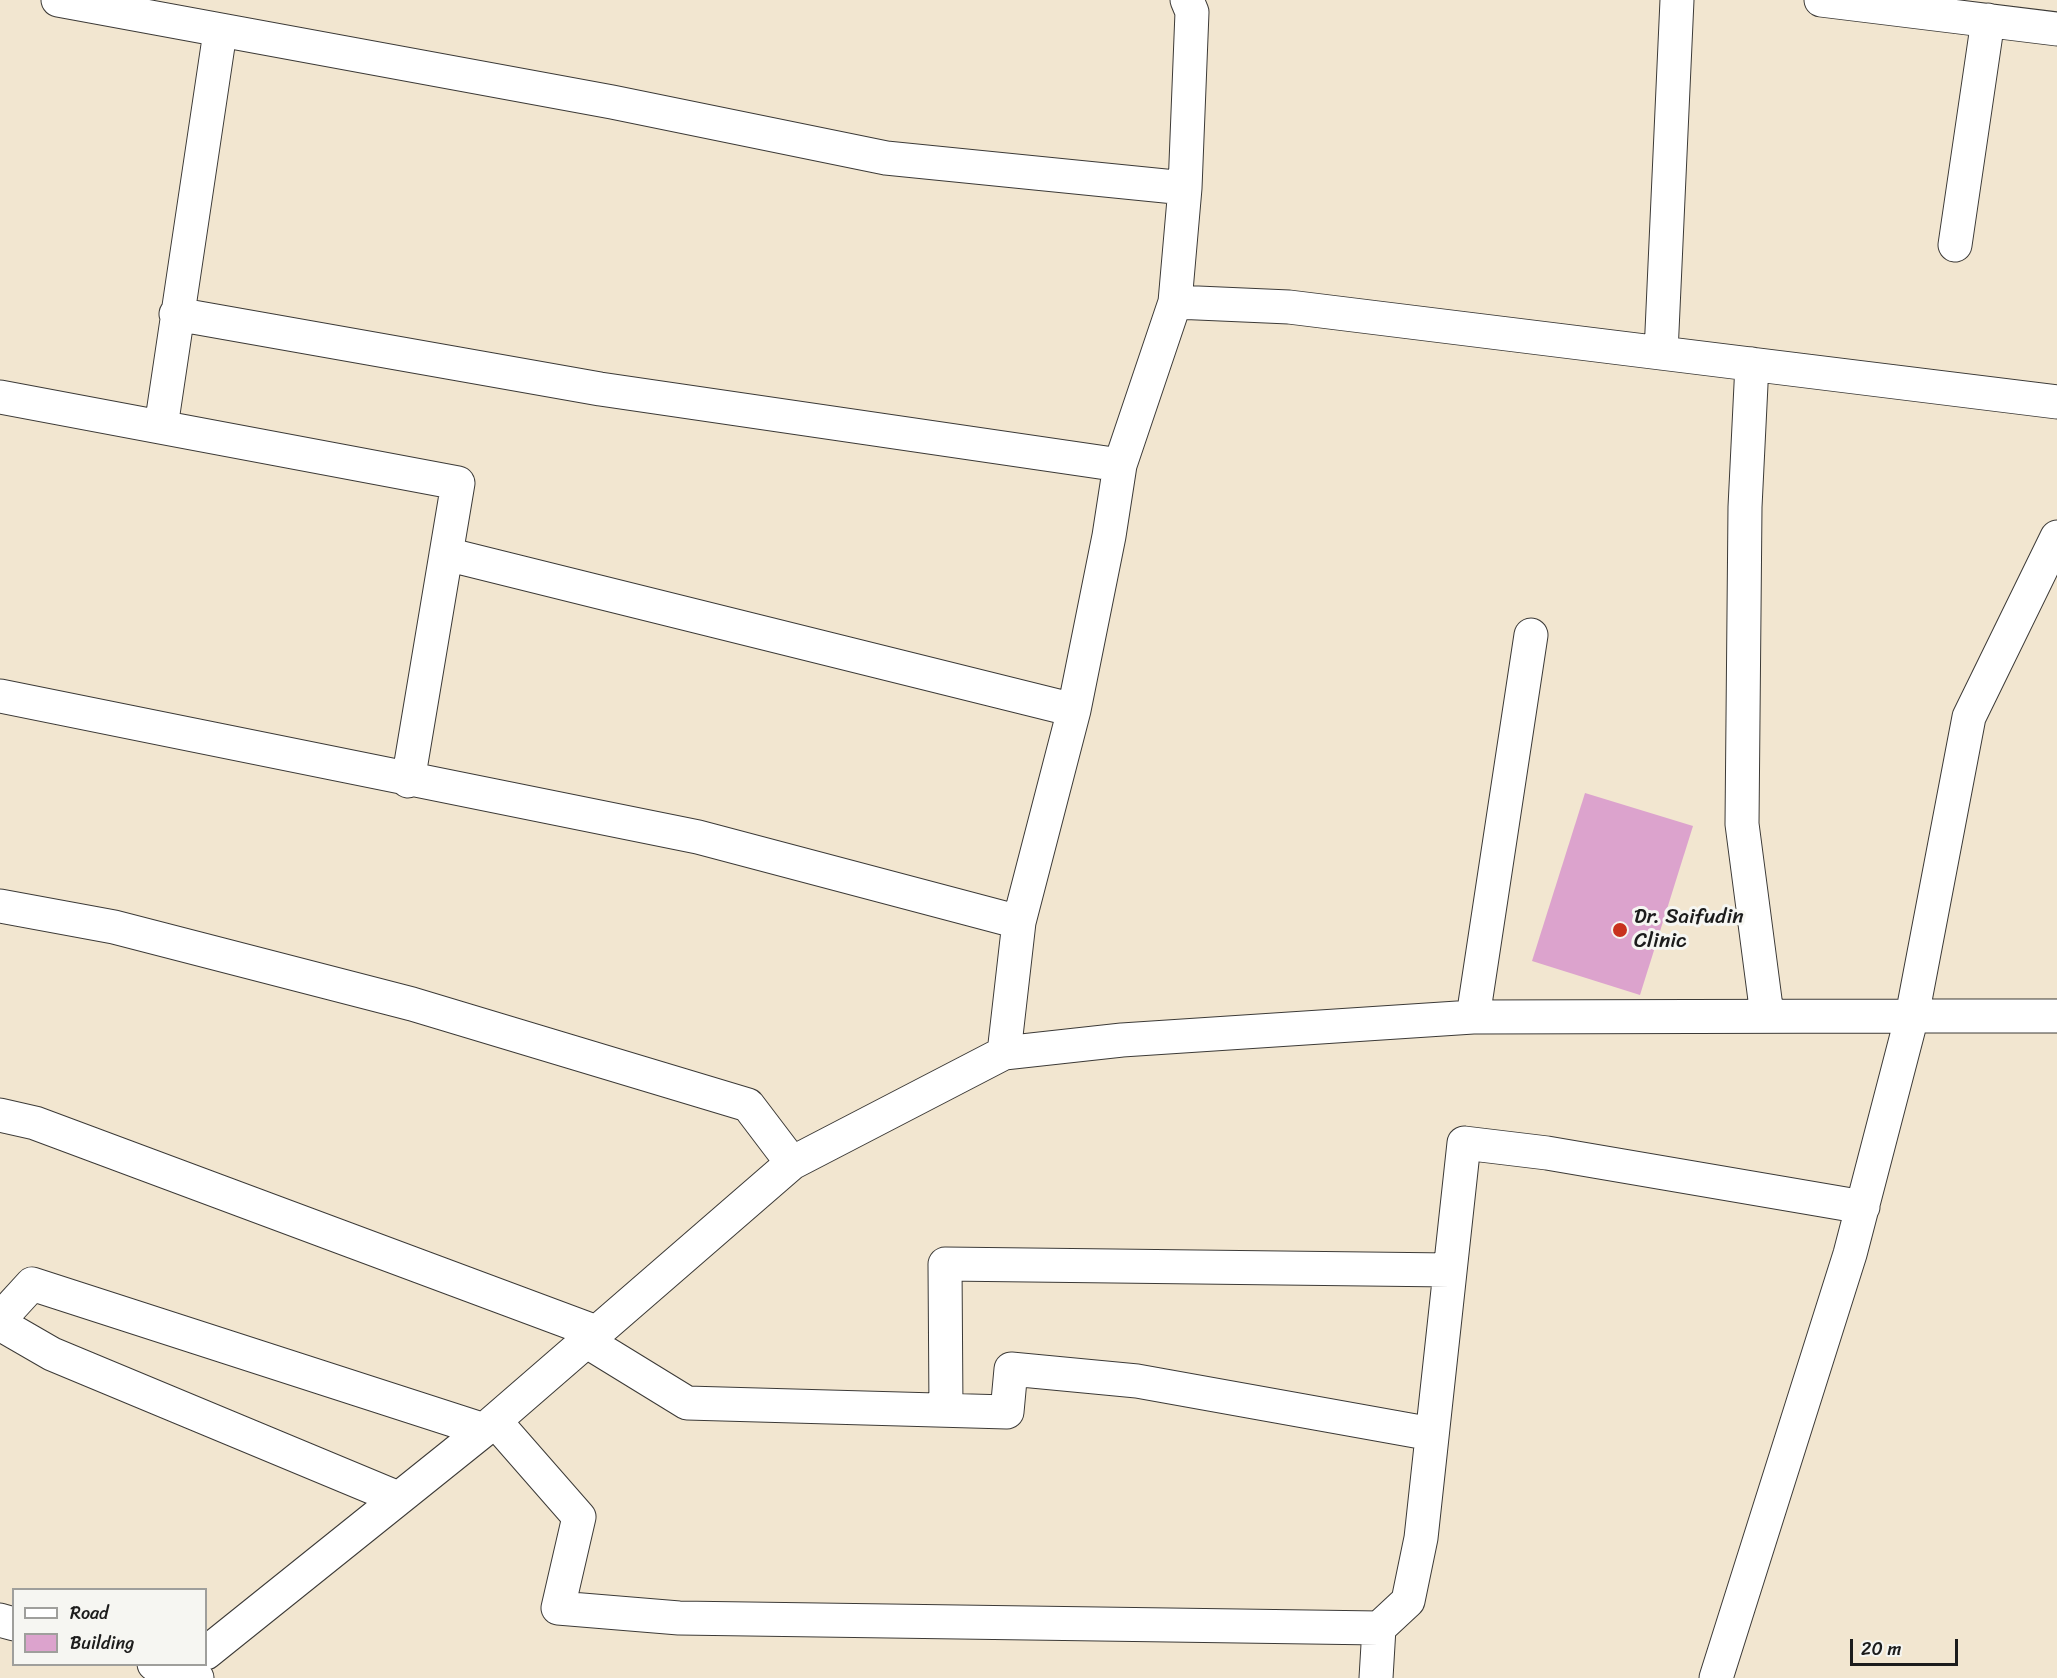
<!DOCTYPE html>
<html>
<head>
<meta charset="utf-8">
<style>
  body { margin:0 }
  #map { position:relative; width:2057px; height:1678px; overflow:hidden; background:#f2e6d0; font-family:Sriracha,sans-serif }
  canvas { display:block }
  .legend { position:absolute; left:12px; top:1588px; width:195px; height:78px; box-sizing:border-box; background:#f6f6f2; border:2px solid #9f9f9c; margin:0; padding:8px 10px; list-style:none; font-size:18px; color:#1c1c1c }
  .legend li { display:flex; align-items:center; gap:12px; height:30px }
  .legend b { width:30px; border:2px solid #9f9f9c }
  .scale { position:absolute; left:1850px; top:1639px; width:108px; height:27px; box-sizing:border-box; border:3px solid #1c1c1c; border-top:0; padding-left:8px; font-size:18px; line-height:21px; white-space:nowrap; color:#1c1c1c; -webkit-text-stroke:4px #f6f6f2; paint-order:stroke }
</style>
</head>
<body>
<div id="map">
<canvas width="2057" height="1678"></canvas>
<ul class="legend">
<li><b style="height:8px;background:#fff"></b>Road</li>
<li><b style="height:16px;background:#dca3cd"></b>Building</li>
</ul>
<div class="scale">20 m</div>
</div>
<script>
const ctx = document.querySelector('canvas').getContext('2d');
ctx.lineJoin = 'round';
function fillPath(path, color) { ctx.fillStyle = color; ctx.fill(path, 'evenodd'); }
function trace(path, color, width, dash) { ctx.strokeStyle = color; ctx.lineWidth = width; ctx.lineCap = dash ? 'butt' : 'round'; ctx.setLineDash(dash || []); ctx.stroke(path); }
function label(font, color, halo, rows, align = 'center') {
  ctx.font = font + ' Sriracha,sans-serif'; ctx.lineWidth = 6; ctx.setLineDash([]); ctx.textBaseline = 'middle'; ctx.strokeStyle = halo; ctx.fillStyle = color; for (const [text, x, y, turn = 0] of rows) {
    ctx.save(); ctx.translate(x, y); ctx.rotate((+turn || 0) * Math.PI / 180); ctx.textAlign = isNaN(turn) ? turn : align; if (halo) ctx.strokeText(text, 0, 0); ctx.fillText(text, 0, 0); ctx.restore();
  }
}
const building = new Path2D(`
  M1585 793 1693 826 1640 995 1532 961Z`);
const street = new Path2D(`
  M58 0 612 102 886 158 1185 188
  M1821 0 2057 29
  M1955 245 1988 20
  M1175 302 1289 307 2057 402
  M176 314 600 389 1120 465
  M1661 353 1677 0
  M1752 364 1745 507 1742 824 1767 1015
  M0 397 458 483 408 781
  M161 427 220 32
  M446 554 1074 710
  M0 696 698 837 1019 922
  M0 906 114 927 412 1004 748 1105 792 1163
  M1473 1017 1531 635
  M1004 1053 1019 922 1074 710 1109 536 1120 465 1175 302 1185 188 1192 12 1187 0
  M0 1115 35 1123 596 1332
  M0 1319 32 1284 484 1430
  M0 1324 52 1354 398 1498
  M586 1341 687 1403 1007 1412 1011 1369 1137 1381 1432 1434
  M946 1410 945 1264 1450 1270
  M495 1421 579 1517 558 1608 679 1618 1379 1628 1408 1601 1421 1538 1464 1143 1547 1153 1863 1207
  M0 1620 14 1624
  M206 1653 484 1430 792 1163 1004 1053 1122 1040 1473 1017 1912 1016 1969 717 2057 537
  M154 1664 197 1678
  M1376 1678 1379 1628
  M1716 1678 1850 1254 1912 1016H2057`);
const markers = [
  [1620,930,8,"#c8321e"]
];
const poiNames = [
  ["Dr. Saifudin",1634,918],
  ["Clinic",1634,942]
];
fillPath(building, '#dca3cd');
trace(street, '#3c3a37', 35);
trace(street, '#fff', 33);
for (const [x, y, r, color] of markers) { const dot = new Path2D(); dot.arc(x, y, r, 0, 2 * Math.PI); ctx.fillStyle = color; ctx.fill(dot); trace(dot, '#f6f6f2', 2); }
label('21px', '#1c1c1c', '#f6f6f2', poiNames, 'left');
</script>
</body>
</html>
